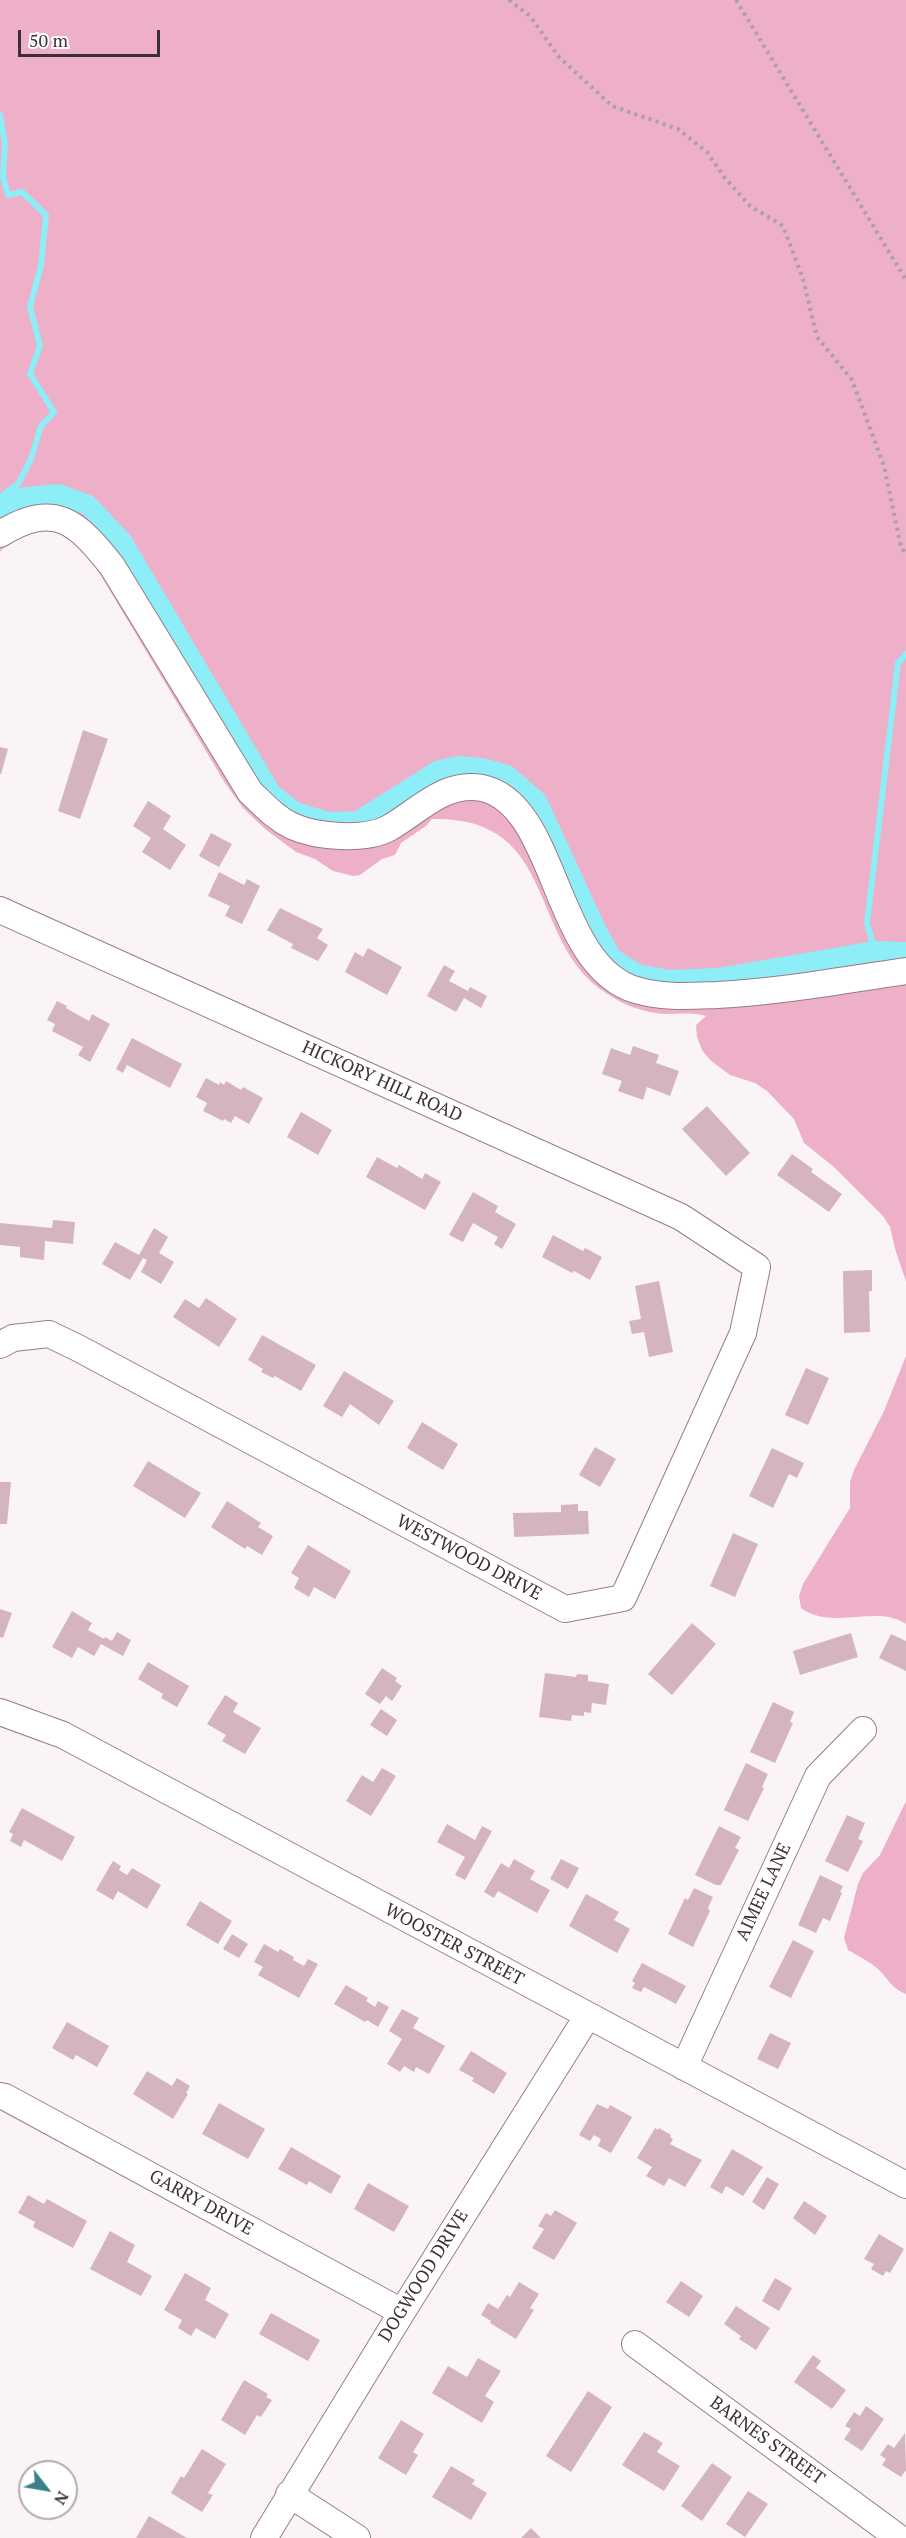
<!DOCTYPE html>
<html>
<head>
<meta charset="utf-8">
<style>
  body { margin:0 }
  #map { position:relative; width:906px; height:2538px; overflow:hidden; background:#fbf4f7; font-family:"PT Serif",serif }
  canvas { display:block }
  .north { position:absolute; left:18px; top:2460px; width:60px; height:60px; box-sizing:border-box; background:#fff; border:2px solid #b1acae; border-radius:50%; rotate:121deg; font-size:16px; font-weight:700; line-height:24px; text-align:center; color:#3d3035 }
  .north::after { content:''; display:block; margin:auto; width:21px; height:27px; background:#3a8289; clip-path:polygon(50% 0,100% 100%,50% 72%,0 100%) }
  .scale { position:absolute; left:18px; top:30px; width:142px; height:27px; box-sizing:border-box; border:3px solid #3d3035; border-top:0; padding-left:8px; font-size:18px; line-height:21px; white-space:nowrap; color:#3d3035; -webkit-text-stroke:4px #fff; paint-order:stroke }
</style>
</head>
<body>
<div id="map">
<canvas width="906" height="2538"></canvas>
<div class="north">N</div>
<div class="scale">50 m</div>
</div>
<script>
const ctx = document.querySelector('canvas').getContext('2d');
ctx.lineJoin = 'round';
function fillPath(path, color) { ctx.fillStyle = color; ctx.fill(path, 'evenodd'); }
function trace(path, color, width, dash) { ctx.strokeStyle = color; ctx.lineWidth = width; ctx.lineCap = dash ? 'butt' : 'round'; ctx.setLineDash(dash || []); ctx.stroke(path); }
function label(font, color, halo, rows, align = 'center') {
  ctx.font = font + ' "PT Serif",serif'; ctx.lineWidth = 4.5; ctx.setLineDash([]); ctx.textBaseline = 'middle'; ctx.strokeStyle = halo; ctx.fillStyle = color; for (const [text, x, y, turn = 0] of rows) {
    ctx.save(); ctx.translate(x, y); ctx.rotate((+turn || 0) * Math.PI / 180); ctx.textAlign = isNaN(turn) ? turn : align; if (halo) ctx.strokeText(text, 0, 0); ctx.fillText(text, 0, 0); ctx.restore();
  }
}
const green = new Path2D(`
  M0 0H906V1281L896 1252 890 1227 883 1216 834 1167 804 1143 794 1119 767 1091 755 1083 730 1075 710 1060 702 1050 697 1037 696 1025 706 1016C693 1012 679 1014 665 1014 645 1013 623 1005 606 993 526 941 560 816 432 819L426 826 401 843 395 855 382 859 360 875 353 876 333 871 315 859 296 852 265 829 243 808 225 783 88 554C80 547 72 537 63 532 43 521 13 536 0 552Z
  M906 1356V1624C876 1604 833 1631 801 1608L799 1596 803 1584 850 1508V1482L854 1470 884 1411Z
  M906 1801V1994C893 1989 889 1981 881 1972 873 1963 858 1956 848 1950L844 1938 858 1884 863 1873 880 1855Z`);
const stream = new Path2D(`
  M0 115 5 143 3 177 8 195 22 192 46 215 41 265 30 307 40 346 30 374 54 412 41 426 31 459 18 484 4 494 0 501
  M875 951 867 923 898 663 906 654`);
const canal = new Path2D(`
  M0 508 18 498 58 494 88 505 122 541 271 793 295 812 329 822 358 821 439 770 459 766 482 768 507 775 537 801 596 929 612 958 637 974 669 980 718 978 875 951 906 952`);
const building = new Path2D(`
  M83 730 108 739 80 819 58 811Z
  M0 747 8 749 1 774H0Z
  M148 801 171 816 163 829 186 845 170 870 142 852 151 838 133 826Z
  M211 833 232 844 219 867 199 856Z
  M219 872 244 885 247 879 260 886 242 924 225 916 230 906 208 896Z
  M280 908 323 929 317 938 328 945 318 961 291 948 293 944 267 930Z
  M368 948 402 967 387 995 345 972 355 952 363 957Z
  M444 965 455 971 449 981 468 991 470 987 487 996 481 1008 464 998 456 1012 427 996Z
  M57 1001 67 1006 66 1008 89 1021 92 1014 110 1024 90 1062 78 1055 83 1047 52 1031 55 1024 47 1020Z
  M132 1038 182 1064 170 1088 127 1065 123 1073 116 1069Z
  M633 1046 659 1055 656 1063 679 1071 670 1096 647 1087 643 1100 618 1091 622 1081 602 1074 611 1048 630 1055Z
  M206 1078 219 1085 220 1082 224 1085 226 1081 241 1090 243 1087 263 1098 249 1124 235 1116 231 1123 224 1119 223 1121 203 1111 207 1103 196 1097Z
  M707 1106 750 1153 726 1176 682 1129Z
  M301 1112 332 1130 318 1155 287 1137Z
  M792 1154 813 1169 811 1172 842 1194 829 1212 777 1175Z
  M377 1157 397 1168 399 1165 422 1179 425 1173 441 1182 425 1210 366 1177Z
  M473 1192 498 1206 495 1212 516 1224 502 1249 494 1244 498 1237 473 1223 463 1242 449 1235Z
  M53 1220 75 1222 73 1244 45 1241 44 1260 20 1257V1247L0 1245V1223L52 1228Z
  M154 1228 168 1237 159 1253 174 1262 161 1284 141 1272 147 1260 143 1258 130 1280 102 1264 115 1242 139 1255Z
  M553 1235 583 1251 585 1248 602 1257 590 1280 574 1271 572 1273 542 1257Z
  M872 1270V1291H869L870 1332 844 1333 843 1271Z
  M659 1281 673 1352 649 1357 644 1332 632 1334 629 1321 641 1319 635 1286Z
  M206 1298 237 1319 219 1347 173 1317 185 1299 199 1308Z
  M262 1335 316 1365 301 1391 275 1376 273 1378 261 1372 263 1369 248 1360Z
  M806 1368 829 1378 808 1425 785 1415Z
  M344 1371 394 1401 379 1425 350 1404 342 1417 323 1406Z
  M422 1422 458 1444 443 1470 407 1448Z
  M595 1447 616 1459 600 1487 579 1475Z
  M772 1448 804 1463 797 1478 789 1474 773 1508 749 1496Z
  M148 1461 201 1493 185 1518 133 1486Z
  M0 1482H11L7 1524H0Z
  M227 1501 261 1523 258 1527 273 1536 262 1555 247 1546 245 1549 211 1527Z
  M578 1504V1511H588L589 1534 514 1537 513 1513 561 1512V1505Z
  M733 1533 758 1544 735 1597 710 1586Z
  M308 1545 351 1571 335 1599 314 1587 309 1597 294 1588 299 1578 291 1573Z
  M0 1609 12 1613 3 1638 0 1637Z
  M72 1611 92 1623 88 1630 104 1639 105 1637 112 1641 117 1632 131 1640 123 1656 101 1644 94 1656 78 1647 72 1658 52 1647Z
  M692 1623 716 1644 672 1695 648 1674Z
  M851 1633 858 1657 800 1675 793 1651Z
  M891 1634 906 1641V1671L879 1658Z
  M148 1662 189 1686 177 1707 161 1698 163 1694 138 1679Z
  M382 1668 397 1678 395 1681 402 1686 392 1701 386 1696 380 1704 365 1694Z
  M545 1673 576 1677 577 1674 588 1675V1681L609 1684 606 1705 592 1703 591 1713 584 1712V1716L572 1715 571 1721 539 1717Z
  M225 1695 238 1703 233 1712 261 1728 245 1754 222 1741 226 1735 207 1724Z
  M773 1702 794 1712 790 1722 793 1723 775 1763 750 1752Z
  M381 1709 397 1720 387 1736 370 1725Z
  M746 1763 768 1774 762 1787 764 1788 748 1821 724 1810Z
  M382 1768 396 1776 371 1816 346 1801 362 1775 373 1782Z
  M22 1808 75 1837 62 1861 24 1840 21 1847 10 1841 13 1834 9 1832Z
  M847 1815 865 1823 858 1839 863 1841 848 1872 825 1861Z
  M447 1824 475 1840 482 1826 492 1831 465 1880 455 1875 465 1857 437 1842Z
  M719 1826 741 1837 735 1848 739 1850 721 1885H716L695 1875Z
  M514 1859 535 1871 530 1879 550 1890 537 1913 498 1891 494 1898 484 1892 501 1863 509 1868Z
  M561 1859 579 1868 568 1889 550 1879Z
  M113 1861 121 1866 119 1870 127 1875 132 1868 161 1885 147 1909 118 1891 113 1900 96 1890Z
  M820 1875 843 1886 840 1892 842 1893 830 1921 823 1918 816 1933 798 1925Z
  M694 1888 713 1897 708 1908 710 1911 693 1947 668 1934 685 1898 688 1900Z
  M586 1894 619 1912 614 1920 630 1929 617 1953 569 1926Z
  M200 1901 232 1921 218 1944 186 1925Z
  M232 1934 248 1944 239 1958 223 1949Z
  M793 1940 814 1951 791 1998 769 1987Z
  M264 1944 278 1952 280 1949 294 1957 293 1960 304 1966 308 1959 318 1964 299 1998 258 1975 263 1967 254 1962Z
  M642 1963 686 1986 676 2004 644 1987 641 1992 632 1988 635 1983 632 1981Z
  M346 1985 368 1998 366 2001 375 2007 378 2001 389 2007 378 2027 367 2020 365 2022 334 2004Z
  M402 2009 419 2018 413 2028 445 2046 429 2074 416 2067 414 2072 404 2066 400 2072 387 2064 402 2039 389 2031Z
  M67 2022 109 2046 97 2067 76 2055 73 2060 52 2048Z
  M770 2033 791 2043 778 2069 757 2059Z
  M471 2051 507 2073 494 2094 472 2081 474 2078 459 2070Z
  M147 2071 172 2086 177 2078 190 2086 186 2093 188 2094 173 2119 133 2094Z
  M219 2103 265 2129 248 2159 202 2134Z
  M597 2104 608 2109 610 2105 632 2117 611 2153 598 2146 601 2139 594 2135 590 2141 579 2135Z
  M655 2128 658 2130 659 2128 671 2135 670 2137 673 2139 670 2144 702 2160 685 2187 669 2178 664 2186 646 2176 652 2167 637 2158Z
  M291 2147 341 2176 331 2194 309 2181 307 2185 278 2169Z
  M732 2149 763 2167 743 2196 726 2186 722 2194 710 2187Z
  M767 2177 779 2184 764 2210 752 2202Z
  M368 2183 409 2206 394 2232 354 2209Z
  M28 2195 44 2204 47 2199 87 2221 73 2248 33 2227 35 2222 18 2213Z
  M804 2201 827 2216 815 2235 793 2218Z
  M555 2210 577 2223 554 2260 532 2248 544 2229 538 2226 546 2213 551 2216Z
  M110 2231 135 2245 127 2262 152 2276 141 2296 90 2269Z
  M879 2234 904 2249 890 2273 886 2271 883 2276 871 2269 874 2264 864 2259Z
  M185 2273 211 2288 205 2300 229 2314 215 2339 196 2328 191 2336 178 2328 182 2320 164 2310Z
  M775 2278 792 2288 779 2311 762 2301Z
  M681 2281 703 2296 689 2317 666 2302Z
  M519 2282 539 2294 530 2308 534 2310 516 2339 490 2323 491 2321 481 2315 488 2303 498 2309 507 2295 510 2297Z
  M736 2306 770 2328 756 2350 739 2339 741 2336 724 2324Z
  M271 2313 320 2340 308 2361 259 2334Z
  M813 2355 821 2361 816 2368 846 2390 832 2409 794 2382Z
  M478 2358 501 2371 485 2396 494 2402 482 2423 432 2393 448 2366 467 2377Z
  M244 2380 268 2394 266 2397 272 2400 261 2417 257 2415 245 2435 221 2420Z
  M588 2391 612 2407 571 2472 546 2456Z
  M866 2406 884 2419 862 2451 844 2439 851 2429 845 2426 854 2412 860 2416Z
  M401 2420 424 2434 413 2452 418 2455 406 2475 378 2458Z
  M644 2432 663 2443 657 2452 680 2466 664 2491 622 2465Z
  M905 2433 906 2470 901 2477 882 2465 886 2459 880 2455 888 2444 894 2448Z
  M202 2449 226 2464 208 2493 213 2495 202 2512 171 2493 181 2476 184 2478Z
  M712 2463 732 2477 702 2521 681 2506Z
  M451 2466 475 2480 472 2484 487 2493 471 2520 432 2497Z
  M748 2491 768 2504 745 2537 726 2524Z
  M149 2516 187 2538H136Z
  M531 2528 541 2538H521Z`);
const path = new Path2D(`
  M509 0 530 16 559 57 612 106 678 129 707 152 725 178 750 206 783 226 803 279 817 337 852 380 884 466 901 547 906 554
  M736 0 906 280`);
const minor = new Path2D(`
  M0 534C55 500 77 522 112 566L250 792C263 804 275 818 292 826 316 837 365 841 389 828 419 811 444 781 482 788 558 804 553 966 636 990 663 998 689 996 717 995 780 992 843 980 906 971
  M0 910 681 1217 757 1267 743 1333 623 1598 565 1609 78 1348 49 1334 13 1338 0 1345
  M0 1712 63 1735 906 2185
  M684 2067 818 1776 863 1730
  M0 2096 5 2097 402 2312
  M635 2344 899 2538
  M289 2494 357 2538
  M264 2538 402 2312 587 2017`);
const streetNames = [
  ["HICKORY HILL ROAD",382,1082,24],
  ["WESTWOOD DRIVE",469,1558,28],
  ["AIMEE LANE",764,1892,-65],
  ["WOOSTER STREET",454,1945,28],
  ["GARRY DRIVE",201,2203,29],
  ["DOGWOOD DRIVE",424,2276,-58],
  ["BARNES STREET",767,2441,36]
];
fillPath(green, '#eeafc9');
trace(stream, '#8deef8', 6);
trace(canal, '#8deef8', 20);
fillPath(building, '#d5b4c1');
trace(minor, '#997b87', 28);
trace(path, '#aaa0a4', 4, [3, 4.5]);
trace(minor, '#fff', 26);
label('18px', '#3d3035', '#fff', streetNames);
</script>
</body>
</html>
